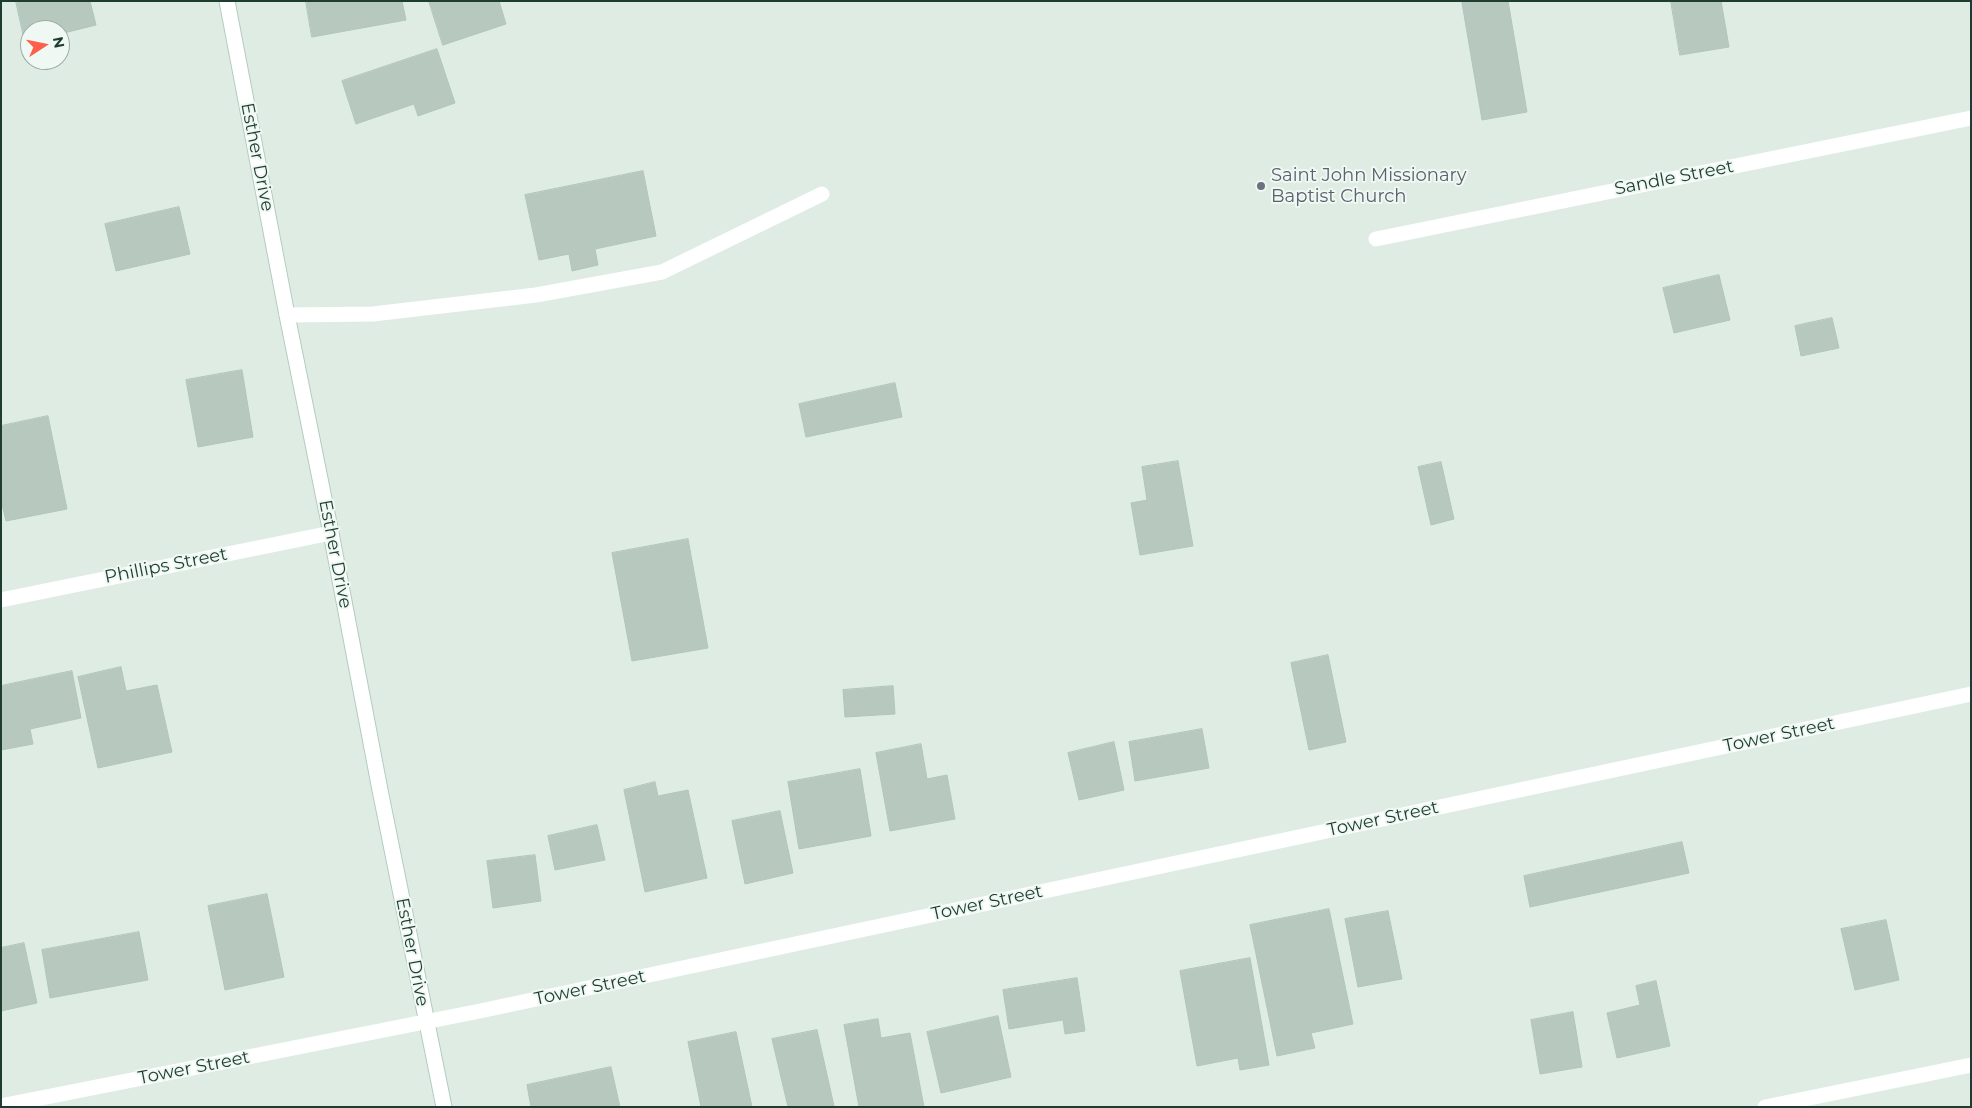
<!DOCTYPE html>
<html>
<head>
<meta charset="utf-8">
<style>
  body { margin:0 }
  #map { position:relative; width:1972px; height:1108px; overflow:hidden; background:#deece4; font-family:Montserrat,sans-serif }
  canvas { display:block }
  .frame { position:absolute; inset:0; border:2px solid #1e3d30; pointer-events:none }
  .north { position:absolute; left:20px; top:20px; width:50px; height:50px; box-sizing:border-box; background:#eff8f2; border:1px solid #9bada4; border-radius:50%; rotate:79deg; font-size:14px; font-weight:700; line-height:20px; text-align:center; color:#1e3d30 }
  .north::after { content:''; display:block; margin:auto; width:18px; height:22px; background:#fe5e4a; clip-path:polygon(50% 0,100% 100%,50% 72%,0 100%) }
</style>
</head>
<body>
<div id="map">
<canvas width="1972" height="1108"></canvas>
<div class="frame"></div>
<div class="north">N</div>
</div>
<script>
const ctx = document.querySelector('canvas').getContext('2d');
ctx.lineJoin = 'round';
function fillPath(path, color) { ctx.fillStyle = color; ctx.fill(path, 'evenodd'); }
function trace(path, color, width, dash) { ctx.strokeStyle = color; ctx.lineWidth = width; ctx.lineCap = dash ? 'butt' : 'round'; ctx.setLineDash(dash || []); ctx.stroke(path); }
function label(font, color, halo, rows, align = 'center') {
  ctx.font = font + ' Montserrat,sans-serif'; ctx.lineWidth = 4; ctx.setLineDash([]); ctx.textBaseline = 'middle'; ctx.strokeStyle = halo; ctx.fillStyle = color; for (const [text, x, y, turn = 0] of rows) {
    ctx.save(); ctx.translate(x, y); ctx.rotate((+turn || 0) * Math.PI / 180); ctx.textAlign = isNaN(turn) ? turn : align; if (halo) ctx.strokeText(text, 0, 0); ctx.fillText(text, 0, 0); ctx.restore();
  }
}
const building = new Path2D(`
  M16 1H90L96 25 60 34V30H30V41L25 42Z
  M306 1H402L406 20 312 37Z
  M429 1H499L506 24 443 45Z
  M1471 1H1508L1527 112 1482 120 1462 3Z
  M1671 1H1721L1729 47 1680 55Z
  M437 49 455 103 418 116 414 104 356 124 342 81Z
  M643 171 656 236 595 249 598 265 572 271 569 254 539 260 525 195Z
  M179 207 190 254 116 271 105 224Z
  M1719 275 1730 320 1674 333 1663 288Z
  M1832 318 1839 348 1801 356 1795 326Z
  M242 370 253 437 198 447 186 380Z
  M895 383 902 417 806 437 799 404Z
  M48 416 67 509 6 521 1 500V426Z
  M1178 461 1193 546 1140 555 1131 503 1147 500 1142 467Z
  M1441 462 1454 519 1431 525 1418 467Z
  M688 539 708 648 632 661 612 553Z
  M1328 655 1346 742 1309 750 1291 663Z
  M121 667 126 691 157 685 172 752 98 768 78 677Z
  M72 671 81 718 30 729 33 744 1 750V686Z
  M893 686 895 714 845 717 843 690Z
  M1202 729 1209 768 1135 781 1129 742Z
  M1114 742 1124 790 1079 800 1068 753Z
  M921 744 927 779 947 775 955 819 890 831 876 753Z
  M860 769 871 836 799 849 788 782Z
  M655 782 658 796 688 790 707 878 645 892 624 790Z
  M780 811 793 873 745 884 732 821Z
  M597 825 605 860 555 870 548 836Z
  M1682 842 1689 873 1530 907 1524 876Z
  M535 855 541 901 493 908 487 861Z
  M267 894 284 977 225 990 208 906Z
  M1329 909 1353 1024 1311 1033 1315 1048 1277 1056 1250 925Z
  M1388 911 1402 979 1358 987 1345 919Z
  M1886 920 1899 980 1855 990 1841 929Z
  M139 932 148 980 50 998 42 950Z
  M24 943 37 1003 1 1011V948Z
  M1250 958 1269 1065 1240 1070 1238 1058 1197 1066 1180 971Z
  M1077 978 1085 1031 1065 1034 1063 1020 1009 1029 1003 990Z
  M1656 981 1670 1046 1617 1058 1607 1013 1640 1005 1636 986Z
  M1573 1012 1582 1067 1540 1074 1531 1020Z
  M998 1016 1011 1077 941 1093 927 1032Z
  M878 1019 881 1038 910 1033 924 1107H859L844 1025Z
  M817 1030 834 1106 788 1107 772 1039Z
  M736 1032 752 1107H701L688 1042Z
  M611 1067 620 1107H531L527 1085Z`);
const lane = new Path2D(`
  M287 315 373 314 536 295 662 272 822 194`);
const street = new Path2D(`
  M1376 239 1971 118
  M1 600 331 533
  M1 1106 480 1011 1971 694
  M1765 1107 1971 1065`);
const secondary = new Path2D(`
  M227 1 287 315 331 533 380 790 444 1107`);
const markers = [
  [1261,186,5,"#6b7280"]
];
const streetNames = [
  ["Esther Drive",257,157,79],
  ["Sandle Street",1674,178,-11],
  ["Esther Drive",335,554,79],
  ["Phillips Street",166,566,-11],
  ["Tower Street",1779,735,-12],
  ["Tower Street",1383,819,-12],
  ["Tower Street",987,903,-12],
  ["Esther Drive",412,952,79],
  ["Tower Street",590,988,-12],
  ["Tower Street",194,1068,-11]
];
const worshipNames = [
  ["Saint John Missionary",1271,176],
  ["Baptist Church",1271,197]
];
fillPath(building, '#b7c9bf');
trace(building, '#b0c6ba', 1);
trace(secondary, '#b1ccbf', 17);
trace(lane, '#fff', 15);
trace(street, '#fff', 15);
trace(secondary, '#fff', 15);
for (const [x, y, r, color] of markers) { const dot = new Path2D(); dot.arc(x, y, r, 0, 2 * Math.PI); ctx.fillStyle = color; ctx.fill(dot); trace(dot, '#eff8f2', 2); }
label('18px', '#1e3d30', '#eff8f2', streetNames);
label('18px', '#5b616d', '#eff8f2', worshipNames, 'left');
</script>
</body>
</html>
